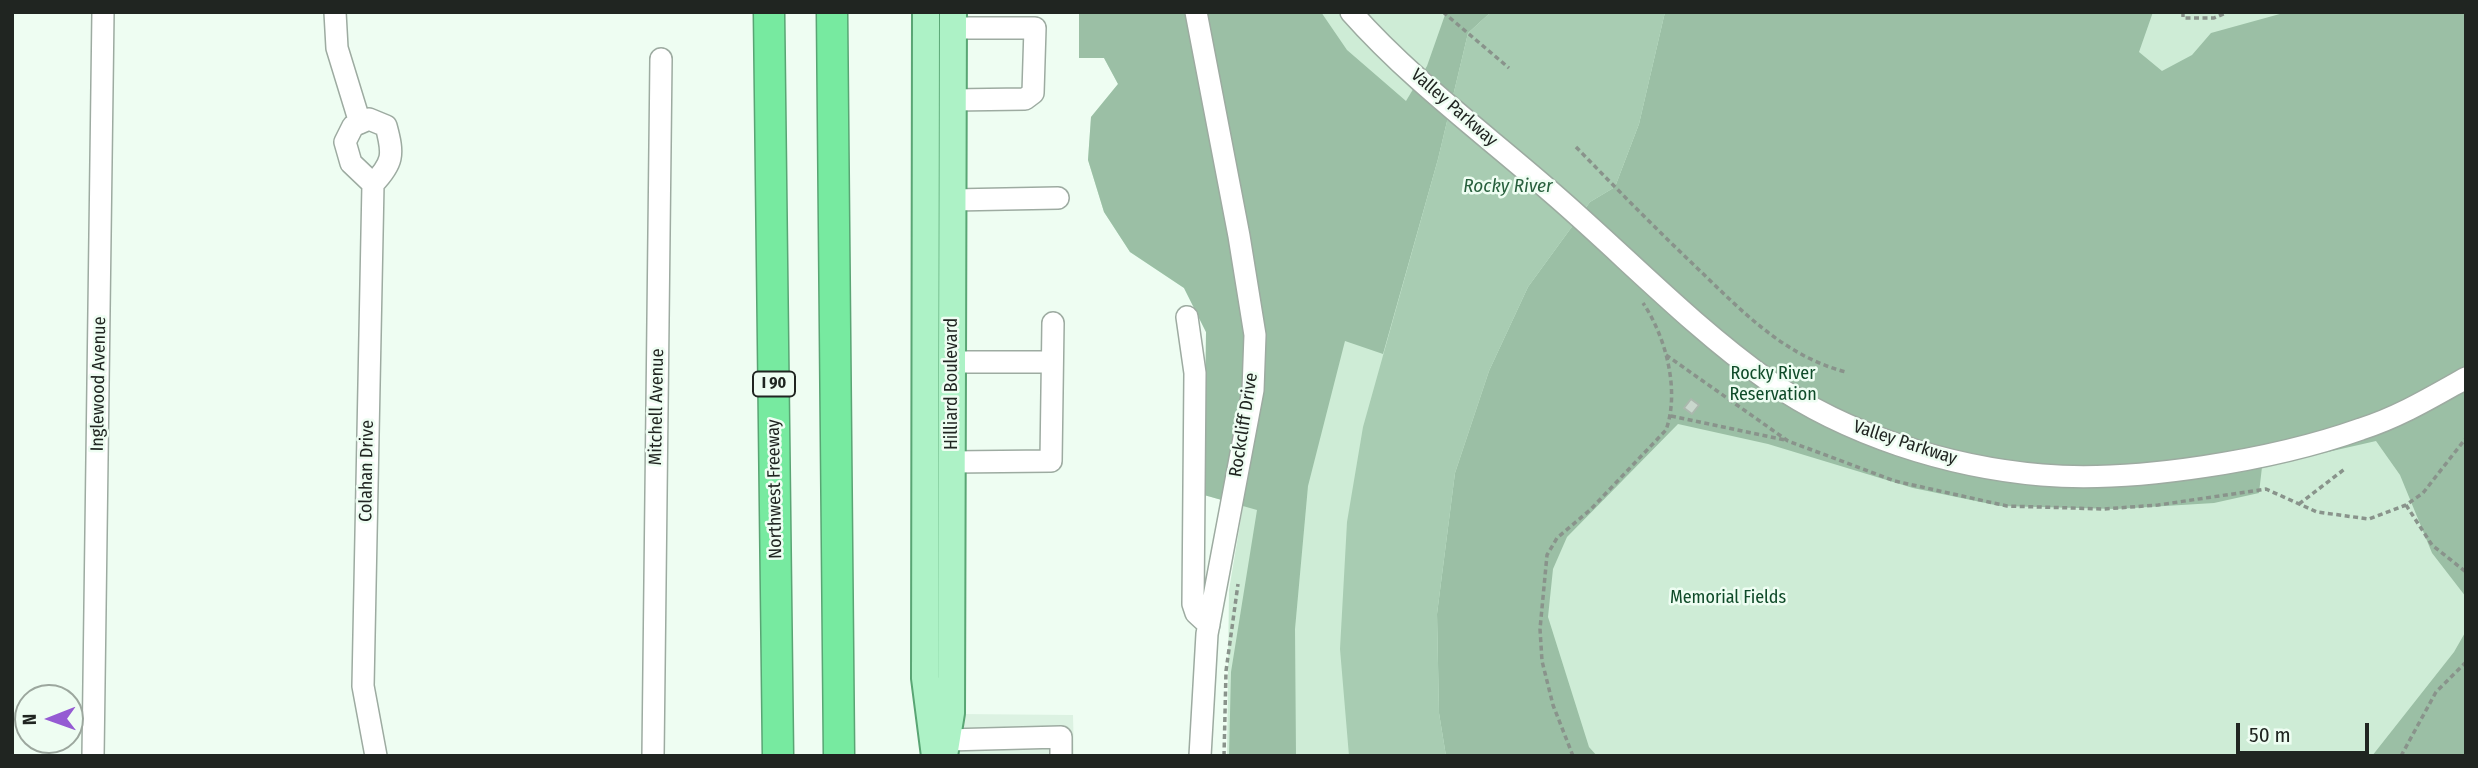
<!DOCTYPE html>
<html>
<head>
<meta charset="utf-8">
<style>
  body { margin:0 }
  #map { position:relative; width:2478px; height:768px; overflow:hidden; background:#eefdf2; font-family:"Fira Sans Condensed",sans-serif }
  canvas { display:block }
  .frame { position:absolute; inset:0; border:14px solid #202521; pointer-events:none }
  .north { position:absolute; left:14px; top:684px; width:70px; height:70px; box-sizing:border-box; background:#eefdf2; border:2px solid #9ca79e; border-radius:50%; rotate:269deg; font-size:19px; font-weight:700; line-height:28px; text-align:center; color:#202521 }
  .north::after { content:''; display:block; margin:auto; width:24px; height:32px; background:#955bd3; clip-path:polygon(50% 0,100% 100%,50% 72%,0 100%) }
  .scale { position:absolute; left:2236px; top:723px; width:133px; height:32px; box-sizing:border-box; border:4px solid #202521; border-top:0; padding-left:9px; font-size:21px; line-height:24px; white-space:nowrap; color:#202521; -webkit-text-stroke:5px #eefdf2; paint-order:stroke }
</style>
</head>
<body>
<div id="map">
<canvas width="2478" height="768"></canvas>
<div class="frame"></div>
<div class="north">N</div>
<div class="scale">50 m</div>
</div>
<script>
const ctx = document.querySelector('canvas').getContext('2d');
ctx.lineJoin = 'round';
function fillPath(path, color) { ctx.fillStyle = color; ctx.fill(path, 'evenodd'); }
function trace(path, color, width, dash) { ctx.strokeStyle = color; ctx.lineWidth = width; ctx.lineCap = dash ? 'butt' : 'round'; ctx.setLineDash(dash || []); ctx.stroke(path); }
function label(font, color, halo, rows, align = 'center') {
  ctx.font = font + ' "Fira Sans Condensed",sans-serif'; ctx.lineWidth = 5; ctx.setLineDash([]); ctx.textBaseline = 'middle'; ctx.strokeStyle = halo; ctx.fillStyle = color; for (const [text, x, y, turn = 0] of rows) {
    ctx.save(); ctx.translate(x, y); ctx.rotate((+turn || 0) * Math.PI / 180); ctx.textAlign = isNaN(turn) ? turn : align; if (halo) ctx.strokeText(text, 0, 0); ctx.fillText(text, 0, 0); ctx.restore();
  }
}
const built = new Path2D(`
  M960 714 1073 715 1074 756H948Z`);
const green = new Path2D(`
  M1079 12H2466V756H1227L1229 590 1243 506 1204 495 1206 332 1184 288 1130 252 1104 212 1088 160 1091 117 1118 84 1104 58H1079Z`);
const forest = new Path2D(`
  M1079 12H1321L1347 50 1406 101 1427 66 1446 12H1491L1468 33 1438 159 1383 354 1345 341 1308 486 1295 629 1296 756H1229L1231 672 1257 510 1204 495 1206 332 1184 288 1130 252 1104 212 1088 160 1091 117 1118 84 1104 58H1079Z
  M1665 12H2153L2139 52 2162 71 2192 55 2211 33 2287 12H2466V597L2432 553 2400 475 2376 441 2262 467 2259 493 2214 503 2116 509 2000 506 1913 488 1768 444 1678 424 1567 537 1553 569 1548 617 1589 747 1597 756H1446L1439 713 1437 614 1455 473 1489 371 1528 287 1590 202 1615 187 1639 124Z
  M2466 631V756H2372L2454 652Z`);
const water = new Path2D(`
  M1491 12H1665L1639 124 1615 187 1590 202 1528 287 1489 371 1455 473 1437 614 1439 713 1446 756H1349L1340 649 1347 522 1363 427 1438 159 1468 33Z`);
const building = new Path2D(`
  M1691 399 1699 405 1692 414 1684 408Z`);
const path = new Path2D(`
  M1443 12 1509 68
  M2183 12V18H2214L2228 12
  M1576 147C1615 187 1654 227 1694 265 1740 309 1783 356 1846 372
  M1666 355 1788 441 1895 481 2007 506 2104 509 2158 505 2266 489 2317 512 2369 519 2406 505 2423 493 2466 438
  M1671 416 1785 440
  M2299 504 2346 468
  M2406 505 2432 545 2466 572
  M1224 756 1226 671 1238 584
  M1573 756 1553 705 1542 661 1540 629 1547 555 1557 538 1590 510 1666 430C1680 391 1666 337 1643 303
  M2401 756 2436 692 2466 662`);
const minor = new Path2D(`
  M335 12 337 48 360 123
  M1196 12 1239 236 1255 335 1253 390 1207 634 1200 756
  M1351 12C1412 81 1489 137 1558 198 1628 259 1693 327 1769 381 1847 435 1948 467 2042 475 2135 483 2274 460 2361 429 2399 417 2432 397 2466 378
  M953 28H1035L1033 93 1025 99 953 100
  M373 184 351 163 345 142 353 126 369 119 386 126C394 155 393 163 373 184L363 686 376 756
  M953 200 1058 198
  M1187 317 1195 373 1193 604 1196 613 1209 625
  M952 362H1052
  M952 462 1051 461 1053 323
  M947 740 1061 737V756
  M93 756 103 12
  M653 756 661 59`);
const major = new Path2D(`
  M926 12 925 678 935 756
  M944 756 951 713 953 12`);
const highway = new Path2D(`
  M769 12 778 756
  M832 12 839 756`);
const shields = [
  [774,384,42]
];
const shieldNames = [
  ["I 90",774,384]
];
const streetNames = [
  ["Valley Parkway",1454,108,41],
  ["Inglewood Avenue",99,384,-89],
  ["Hilliard Boulevard",952,384,-90],
  ["Mitchell Avenue",657,407,-89],
  ["Rockcliff Drive",1244,425,-81],
  ["Valley Parkway",1905,443,18],
  ["Colahan Drive",367,471,-89],
  ["Northwest Freeway",775,489,-91]
];
const parkNames = [
  ["Rocky River",1773,374],
  ["Reservation",1773,395],
  ["Memorial Fields",1728,598]
];
const waterNames = [
  ["Rocky River",1508,187]
];
fillPath(built, '#dcf2e2');
fillPath(green, '#ceecd6');
fillPath(forest, '#9bbfa5');
fillPath(water, '#a8ccb2');
fillPath(building, '#c9d7cd');
trace(building, '#aab8ad', 2);
trace(minor, '#9daba1', 24);
trace(major, '#59a574', 30);
trace(highway, '#59a574', 33);
trace(path, '#89938b', 3.5, [5, 3.5]);
trace(minor, '#fff', 21);
trace(major, '#adf2c6', 26);
trace(highway, '#77eaa0', 30);
for (const [x, y, w] of shields) { const box = new Path2D(); box.roundRect(x - w / 2, y - 12.5, w, 25, 5); ctx.fillStyle = '#eefdf2'; ctx.fill(box); trace(box, '#202521', 2); }
label('bold 16px', '#202521', null, shieldNames);
label('18px', '#202521', '#eefdf2', streetNames);
label('18px', '#0f4b29', '#eefdf2', parkNames);
label('italic 19px', '#28603d', '#eefdf2', waterNames);
</script>
</body>
</html>
